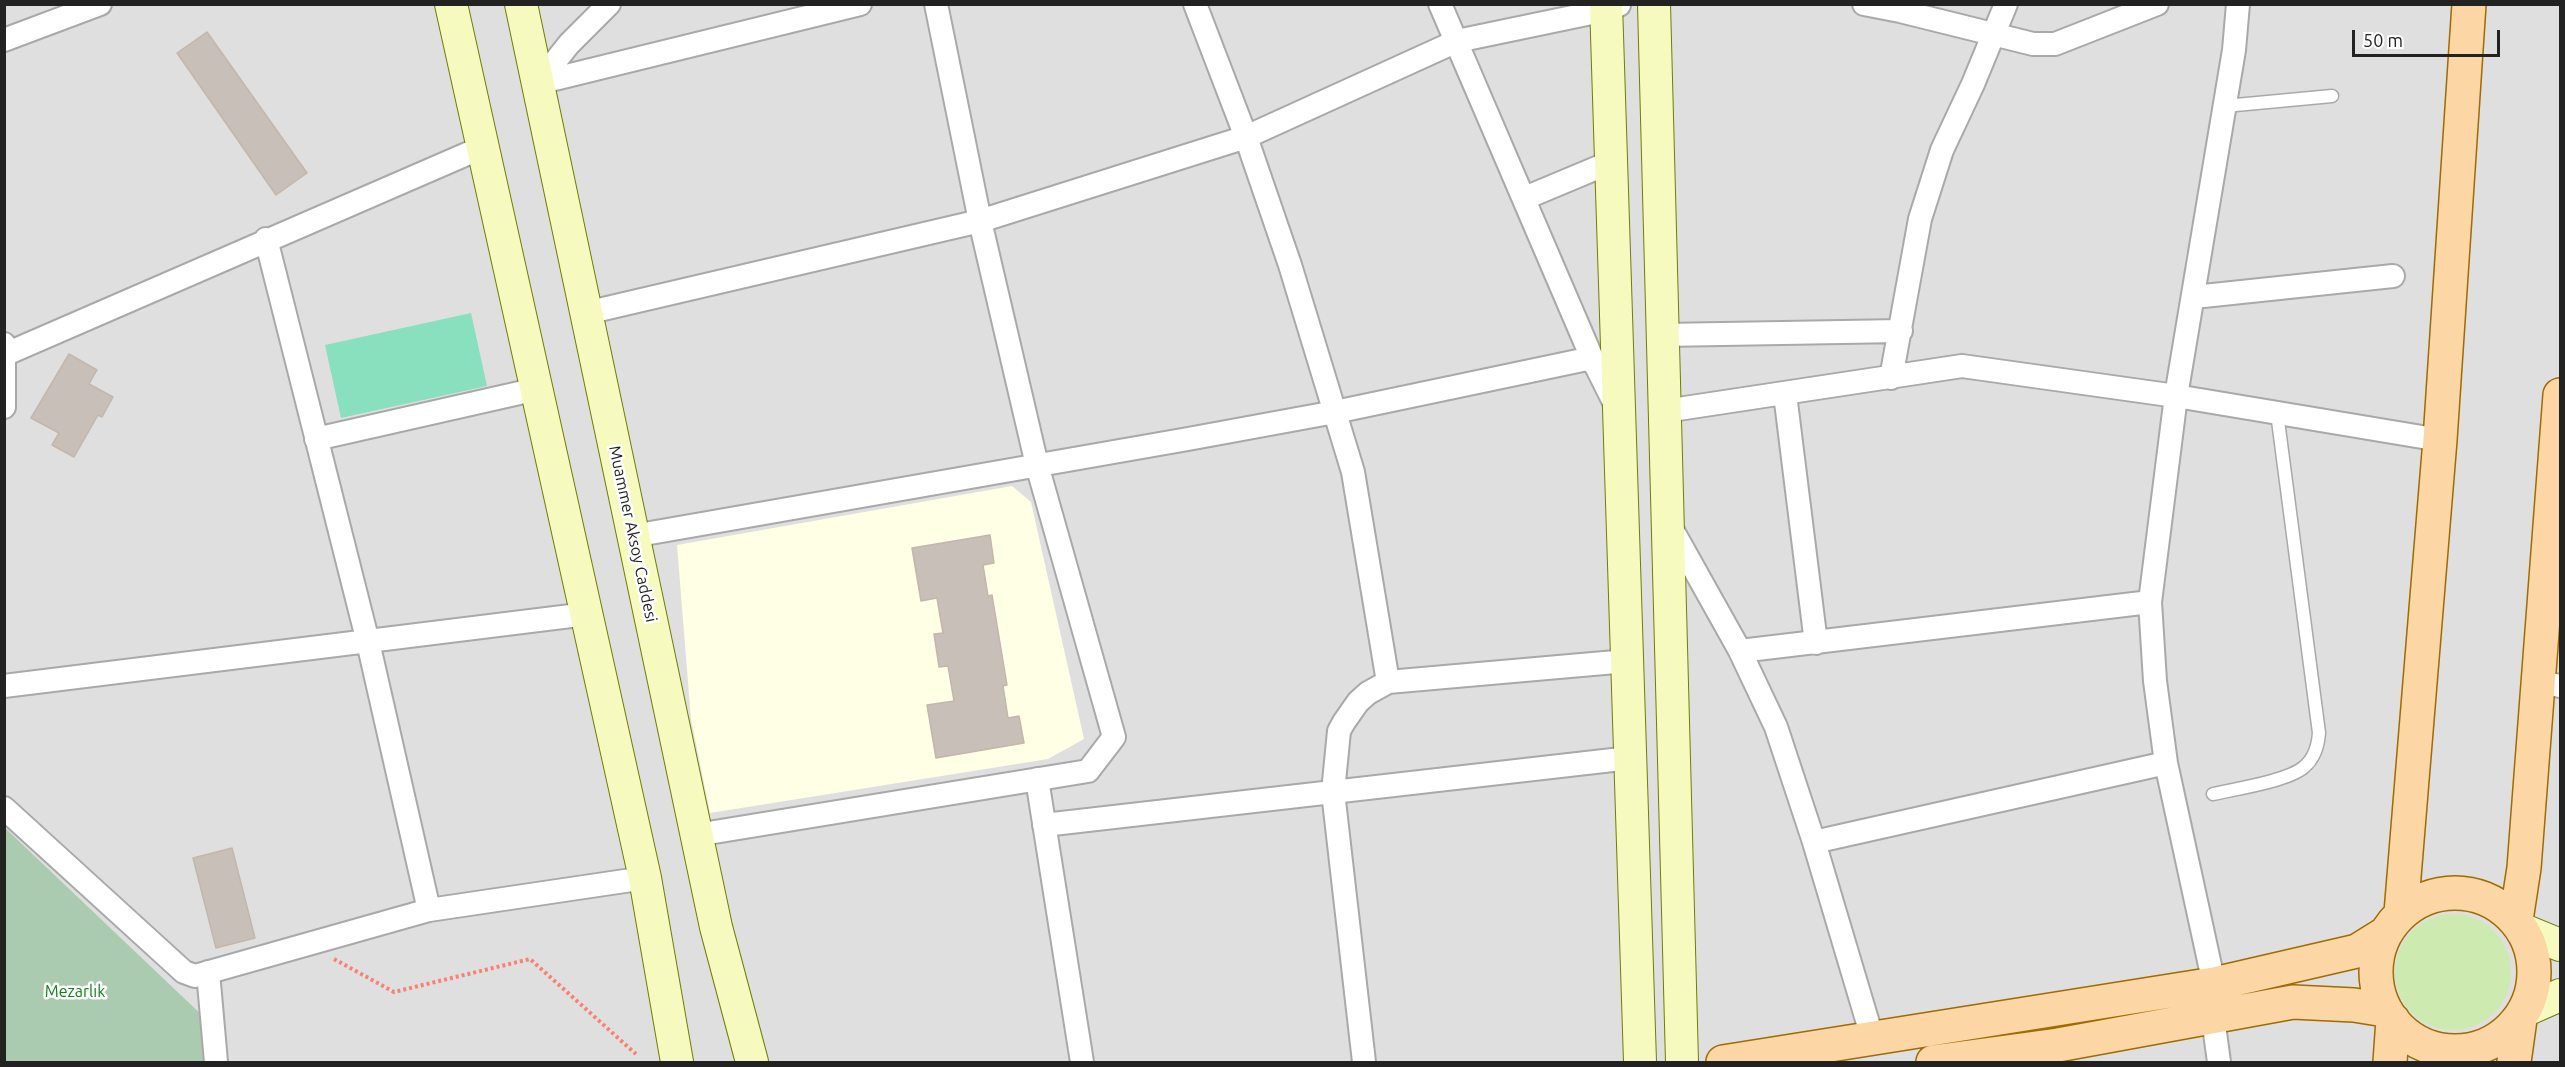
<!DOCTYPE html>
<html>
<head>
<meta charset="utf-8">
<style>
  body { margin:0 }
  #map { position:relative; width:2565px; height:1067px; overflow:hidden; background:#f2efe9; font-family:Ubuntu,sans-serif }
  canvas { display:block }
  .frame { position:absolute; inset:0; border:6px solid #222; pointer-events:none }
  .scale { position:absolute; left:2352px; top:30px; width:148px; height:27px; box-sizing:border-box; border:3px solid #222; border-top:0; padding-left:8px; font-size:18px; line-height:21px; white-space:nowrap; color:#222; -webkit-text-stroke:4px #fff; paint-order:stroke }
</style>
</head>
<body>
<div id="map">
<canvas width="2565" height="1067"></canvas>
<div class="frame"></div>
<div class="scale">50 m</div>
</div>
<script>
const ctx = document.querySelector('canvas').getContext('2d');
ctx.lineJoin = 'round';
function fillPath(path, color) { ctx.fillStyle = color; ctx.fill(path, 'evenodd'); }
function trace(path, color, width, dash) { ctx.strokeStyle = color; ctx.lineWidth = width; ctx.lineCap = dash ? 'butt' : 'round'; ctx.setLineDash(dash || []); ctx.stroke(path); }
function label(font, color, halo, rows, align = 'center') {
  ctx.font = font + ' Ubuntu,sans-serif'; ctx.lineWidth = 5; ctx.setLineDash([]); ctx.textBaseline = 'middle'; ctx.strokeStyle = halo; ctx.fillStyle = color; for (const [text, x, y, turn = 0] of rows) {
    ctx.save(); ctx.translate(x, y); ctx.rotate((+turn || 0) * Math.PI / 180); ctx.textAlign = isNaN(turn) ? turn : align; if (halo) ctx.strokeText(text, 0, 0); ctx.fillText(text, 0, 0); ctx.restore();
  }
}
const residential = new Path2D(`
  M5 5H2560V1062H5Z`);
const education = new Path2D(`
  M1012 486 1031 502 1084 739 1048 759 710 813 691 719 677 545Z`);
const grass = new Path2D(`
  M2395 972a58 58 0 1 1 116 0a58 58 0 1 1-116 0Z`);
const cemetery = new Path2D(`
  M4 827 207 1020 211 1062H5Z`);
const pitch = new Path2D(`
  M471 313 487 386 341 418 325 345Z`);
const building = new Path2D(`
  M207 32 307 173 276 195 177 53Z
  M69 354 97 370 89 384 113 397 102 417 98 415 74 457 52 445 59 433 31 418Z
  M990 535 994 563 983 565 988 596 992 595 1007 685 1003 686 1008 718 1019 716 1024 743 936 758 927 705 954 701 948 666 939 667 934 634 943 633 937 598 921 601 912 548Z
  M232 848 255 938 216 948 193 858Z`);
const path = new Path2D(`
  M334 959 394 992 530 959 636 1054`);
const lane = new Path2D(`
  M2225 106 2332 96
  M2213 794C2235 789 2288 781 2304 767 2315 758 2318 746 2319 733L2277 413`);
const street = new Path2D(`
  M1195 4 1246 137 1290 265 1353 472 1388 682
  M1440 4 1592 358 1615 404
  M1864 4 1900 11 2033 44H2055L2157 4
  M4 40 100 4
  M538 83 860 4
  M538 83 569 44 609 4
  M1525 198 1611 162
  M266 239 368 642 429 910
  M2194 297 2393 276
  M586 313 980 221 1246 137 1457 41 1606 10 1619 5
  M1663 335 1901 331
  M4 344V407
  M6 354 483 147
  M1891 378 1920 219 1942 150 1973 84 2006 4
  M1785 394 1816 643
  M1665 411 1962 366 2176 396 2440 440
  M316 439 537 389
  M1669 524 1740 651 1776 727 1814 842 1873 1040
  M633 536 1188 439 1335 412 1592 358
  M1740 651 2150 602
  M2540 682 2560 686
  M4 686 587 614
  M1037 779 1082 1062
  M4 808 184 972 195 976 429 910 645 878
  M1044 825 1630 758
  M696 835 1088 771 1114 737 1037 465 980 221 936 4
  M1814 842 2166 763
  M208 972 216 1062
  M2214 984 2166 763 2155 681 2150 602 2176 396 2234 50 2238 4
  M2213 1018 2219 1062
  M1364 1062 1333 792 1339 731 1344 722 1358 702 1368 693 1388 682 1627 661`);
const secondary = new Path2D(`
  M451 4 645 878 677 1062
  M521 4 716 927 752 1062
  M1606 4 1640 1062
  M1654 4 1682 1062
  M2521 929 2560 945
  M2524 1011 2560 995`);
const primary = new Path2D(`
  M2376 972a79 79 0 1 1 158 0a79 79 0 1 1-158 0Z
  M2401 913 2440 440 2469 4
  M2516 920 2524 868 2560 395
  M1723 1062 2214 984 2357 951 2386 933
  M1933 1062 2058 1045 2293 1002 2354 1005 2385 1010
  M2390 1062 2393 1020
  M2514 1062 2520 1019`);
const streetNames = [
  ["Muammer Aksoy Caddesi",633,534,78]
];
const parkNames = [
  ["Mezarlık",75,992]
];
fillPath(residential, '#e0dfdf');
fillPath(education, '#ffffe5');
fillPath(grass, '#cdebb0');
fillPath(cemetery, '#aacbaf');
fillPath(pitch, '#88e0be');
fillPath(building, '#c7bfb8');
trace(building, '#c4b6ab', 1.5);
trace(lane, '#a9a9a9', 15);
trace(street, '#a9a9a9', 26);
trace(secondary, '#707d05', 34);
trace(primary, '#a06b00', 36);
trace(path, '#fa8072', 4, [3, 3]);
trace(lane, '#fff', 12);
trace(street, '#fff', 22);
trace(secondary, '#f7fabf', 32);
trace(primary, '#fcd6a4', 33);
label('16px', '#222', '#fff', streetNames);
label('16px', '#0c8416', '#fff', parkNames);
</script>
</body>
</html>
